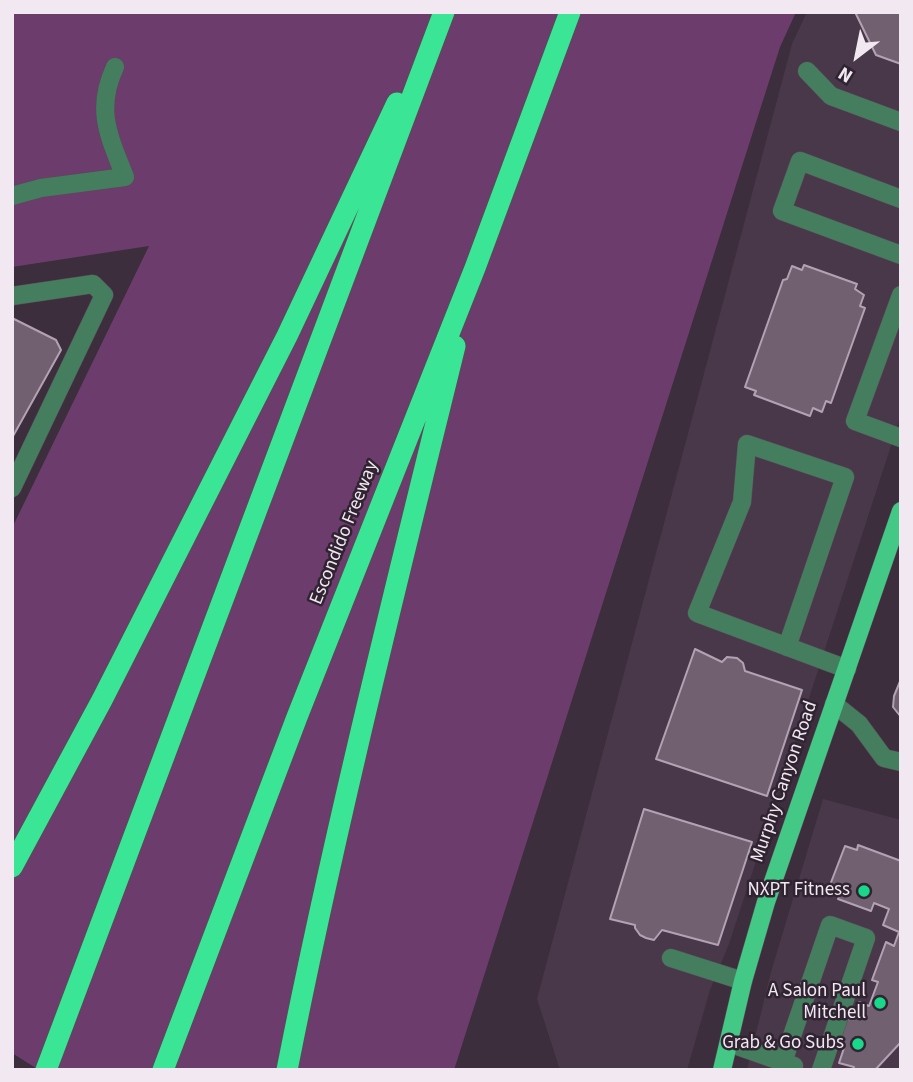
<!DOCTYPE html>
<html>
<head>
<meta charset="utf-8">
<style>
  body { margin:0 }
  #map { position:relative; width:913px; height:1082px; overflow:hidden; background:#3c2e3c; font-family:"Source Sans 3",sans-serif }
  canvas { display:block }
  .frame { position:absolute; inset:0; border:14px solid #f1e8f1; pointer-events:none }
  .north { position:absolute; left:822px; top:21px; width:70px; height:70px; -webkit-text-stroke:5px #312432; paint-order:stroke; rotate:212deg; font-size:19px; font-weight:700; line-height:28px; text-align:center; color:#f1e8f1 }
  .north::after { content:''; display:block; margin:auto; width:24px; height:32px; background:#f1e8f1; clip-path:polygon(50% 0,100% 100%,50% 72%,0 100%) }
</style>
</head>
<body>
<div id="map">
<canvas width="913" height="1082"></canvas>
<div class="frame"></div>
<div class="north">N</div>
</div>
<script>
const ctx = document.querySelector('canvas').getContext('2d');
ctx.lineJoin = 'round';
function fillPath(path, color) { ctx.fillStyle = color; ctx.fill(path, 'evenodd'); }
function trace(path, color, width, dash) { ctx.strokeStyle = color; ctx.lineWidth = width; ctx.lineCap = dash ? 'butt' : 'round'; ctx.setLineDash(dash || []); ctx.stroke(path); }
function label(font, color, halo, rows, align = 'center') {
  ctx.font = font + ' "Source Sans 3",sans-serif'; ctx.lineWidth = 5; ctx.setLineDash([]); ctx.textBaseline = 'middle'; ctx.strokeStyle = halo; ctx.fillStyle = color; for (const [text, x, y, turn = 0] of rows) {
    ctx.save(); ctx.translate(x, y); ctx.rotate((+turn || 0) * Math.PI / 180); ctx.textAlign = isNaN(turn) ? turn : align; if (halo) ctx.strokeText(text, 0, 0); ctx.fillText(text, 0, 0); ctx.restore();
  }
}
const built = new Path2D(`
  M807 12H901V415L729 944 710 990 687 1070H560L537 999 792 44Z
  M823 799 901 820V1070H747L771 972Z`);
const green = new Path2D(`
  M12 12H796L780 47 454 1070H39L12 1053V528L149 246 12 267Z`);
const building = new Path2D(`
  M855 12H901V64L876 55Z
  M804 265 857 284 855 289 864 295 860 306 865 308 831 403 826 401 822 412 813 408 810 416 754 395 756 391 745 387 783 280 787 279 792 266 802 270Z
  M12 318 56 340 61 350 12 438Z
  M695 649 722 662 727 657 737 658 743 663 745 671 802 690 767 796 656 759Z
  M901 679V717L893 707 894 696Z
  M644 809 752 842 718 945 662 930 654 940 646 938 640 935 635 928V925L610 919Z
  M858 845 901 861V1042L875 1070H853L854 1067 839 1063 844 1048 835 1044 845 1018 853 1020 859 1002 869 1006 878 982 872 980 886 942 894 946 899 932 883 925 889 909 874 903 871 911 838 899 842 889 830 885 845 846 857 850Z`);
const minor = new Path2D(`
  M807 71 831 96 901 122
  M12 196 41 188 125 177C109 136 95 110 115 67
  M901 199 800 161 782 211 901 255
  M901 295 855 421 901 438
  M12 296 93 284 104 295 12 488
  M787 647 845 477 747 444 742 502 697 613 847 669
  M834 704 859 724 884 758 901 762
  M671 958 743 981
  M729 1043 794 1066 792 1070
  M783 1062 830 925 866 938 821 1070`);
const major = new Path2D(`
  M722 1070 743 981 766 902 901 511`);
const highway = new Path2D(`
  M12 867 102 700 287 336 397 103
  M46 1070 444 12
  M163 1070 297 717 475 268 570 12
  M287 1070C335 827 396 586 455 346`);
const markers = [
  [864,891,7,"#18d989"],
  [880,1003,7,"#18d989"],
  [858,1044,7,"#18d989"]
];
const streetNames = [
  ["Escondido Freeway",345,533,-68],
  ["Murphy Canyon Road",785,782,-71]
];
const poiNames = [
  ["NXPT Fitness",850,891],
  ["A Salon Paul",866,992],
  ["Mitchell",866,1014],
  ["Grab & Go Subs",844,1044]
];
fillPath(built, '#493849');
fillPath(green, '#6c3c6d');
fillPath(building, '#706070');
trace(building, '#b3a2b3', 2);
trace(minor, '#594c59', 19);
trace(major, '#594c59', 19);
trace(highway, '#594c59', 23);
trace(minor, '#457e5e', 18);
trace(major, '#43c886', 18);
trace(highway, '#3be596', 21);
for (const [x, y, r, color] of markers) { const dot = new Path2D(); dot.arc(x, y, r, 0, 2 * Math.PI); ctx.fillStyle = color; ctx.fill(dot); trace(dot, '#312432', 2.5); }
label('19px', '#f1e8f1', '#312432', streetNames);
label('19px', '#f1e8f1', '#312432', poiNames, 'right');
</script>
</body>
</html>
